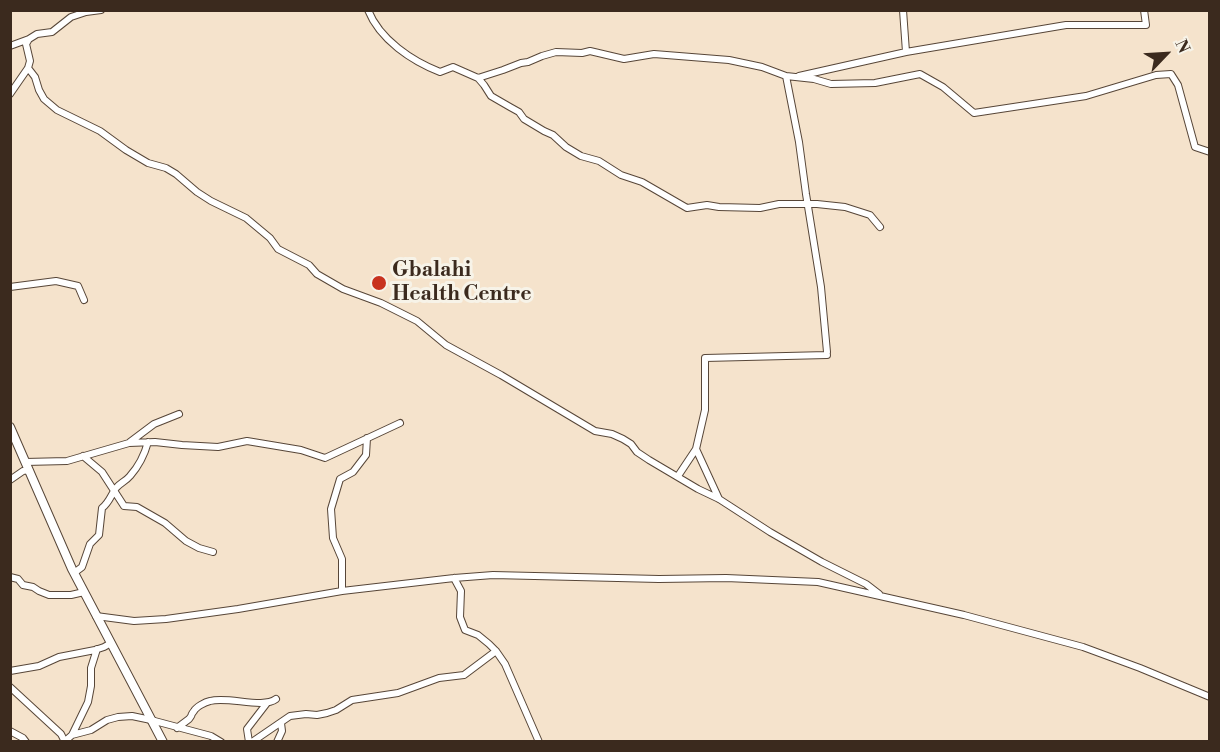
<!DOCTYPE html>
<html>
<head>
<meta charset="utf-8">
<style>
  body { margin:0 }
  #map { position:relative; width:1220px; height:752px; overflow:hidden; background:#f5e3cc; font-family:"Libre Bodoni",serif }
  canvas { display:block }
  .frame { position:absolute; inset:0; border:12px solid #3b2a1e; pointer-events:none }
  .north { position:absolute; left:1136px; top:24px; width:60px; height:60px; -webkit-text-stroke:4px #f7f3e8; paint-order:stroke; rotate:65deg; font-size:16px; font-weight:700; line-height:24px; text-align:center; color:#3b2a1e }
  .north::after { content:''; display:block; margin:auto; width:21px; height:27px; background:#3b2a1e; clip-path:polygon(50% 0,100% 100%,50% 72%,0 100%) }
</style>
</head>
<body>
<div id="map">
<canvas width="1220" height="752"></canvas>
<div class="frame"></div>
<div class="north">N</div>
</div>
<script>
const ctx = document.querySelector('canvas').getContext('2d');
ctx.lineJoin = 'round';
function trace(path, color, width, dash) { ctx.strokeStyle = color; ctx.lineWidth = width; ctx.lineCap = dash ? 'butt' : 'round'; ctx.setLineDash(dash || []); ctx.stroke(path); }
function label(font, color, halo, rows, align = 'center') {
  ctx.font = font + ' "Libre Bodoni",serif'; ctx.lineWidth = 6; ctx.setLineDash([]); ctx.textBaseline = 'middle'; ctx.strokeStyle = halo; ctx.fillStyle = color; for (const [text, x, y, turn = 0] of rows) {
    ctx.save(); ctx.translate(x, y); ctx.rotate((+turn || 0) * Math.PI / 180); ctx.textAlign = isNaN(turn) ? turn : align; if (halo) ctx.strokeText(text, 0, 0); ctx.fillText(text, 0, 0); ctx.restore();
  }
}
const minor = new Path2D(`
  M368 10C380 40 412 61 440 72L453 67 478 78 503 70 521 63 528 62 542 56 556 52 582 53 590 51 624 59 654 54 729 60 762 67 786 76 814 79 831 84 875 83 920 74 943 87 974 113 1086 96 1156 75 1171 74 1178 85 1195 147 1210 152
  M903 10 906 52
  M10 46 29 39
  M28 68 35 77 39 90 44 99 57 110 100 131 126 150 148 163 166 168 176 174 197 192 211 201 246 218 270 238 278 249 309 265 317 274 343 289 381 303 417 321 446 345 501 375 595 431 612 434 623 439 631 444 637 452 649 460 698 489 719 499 770 532 822 562 866 584 879 594
  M786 76 799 142 806 194 821 287 827 352
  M799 76 906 52 1066 25H1146L1144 10
  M478 78 484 85 491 96 510 107 519 112 524 119 544 131 553 135 566 147 581 156 599 161 621 175 642 182 687 208 707 205 719 207 760 208 779 204H817L845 207 870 215 880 227
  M10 94 28 68 30 61 26 44 29 39 37 34 52 32 71 17 86 12 101 10
  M10 287 56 281 78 286 84 300
  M130 442 154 424 179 414
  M83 456 102 472 124 506 137 507 165 523 186 541 199 548 213 552
  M25 462 67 461 129 443 155 442 182 445 218 447 247 441 301 450 325 458 400 423
  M678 476 696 449
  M10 480 23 471 29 470
  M719 499 696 449 705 410V358L827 355
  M74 573 82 567 90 544 99 535 102 508C109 503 111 495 116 488 120 483 126 481 130 476 138 467 145 453 148 442
  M10 577 18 579 23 585 33 587 39 591 49 595H71L84 592
  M454 578 461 591 460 617 465 630 478 635 489 644 496 651 505 664 539 742
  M342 591V559L333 538 331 509 340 479 353 472 366 455 367 438
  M96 616 134 621 166 619 238 609 342 591 454 578 493 575 659 579 726 578 818 582 964 615 1083 647 1140 668 1210 697
  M10 671 39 666 59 657 95 650 104 647 111 643
  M10 687 61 734 65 742
  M177 728C181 725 185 722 189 719 194 713 189 717 194 711 196 707 205 702 210 701 228 696 263 709 276 699
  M10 731 23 738 26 742
  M72 735 91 730 107 720 118 717 132 716 151 720 211 736 221 742
  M64 742 72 735 88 702 91 686V668L97 649
  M249 742 247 729 267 703
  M252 742 290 716 306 714 317 715 327 713 336 710 352 700 398 693 439 678 464 675 496 651
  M277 742 282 731 281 723`);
const tertiary = new Path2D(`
  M10 427 72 569 163 742`);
const markers = [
  [379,283,8,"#c8321e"]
];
const poiNames = [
  ["Gbalahi",392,271],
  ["Health Centre",392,295]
];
trace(minor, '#574638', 8);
trace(tertiary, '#574638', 10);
trace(minor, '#fff', 6);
trace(tertiary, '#fff', 8);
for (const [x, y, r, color] of markers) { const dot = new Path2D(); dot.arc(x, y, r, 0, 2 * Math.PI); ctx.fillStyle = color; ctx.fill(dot); trace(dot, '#f7f3e8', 2); }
label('bold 21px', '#3b2a1e', '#f7f3e8', poiNames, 'left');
</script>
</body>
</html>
